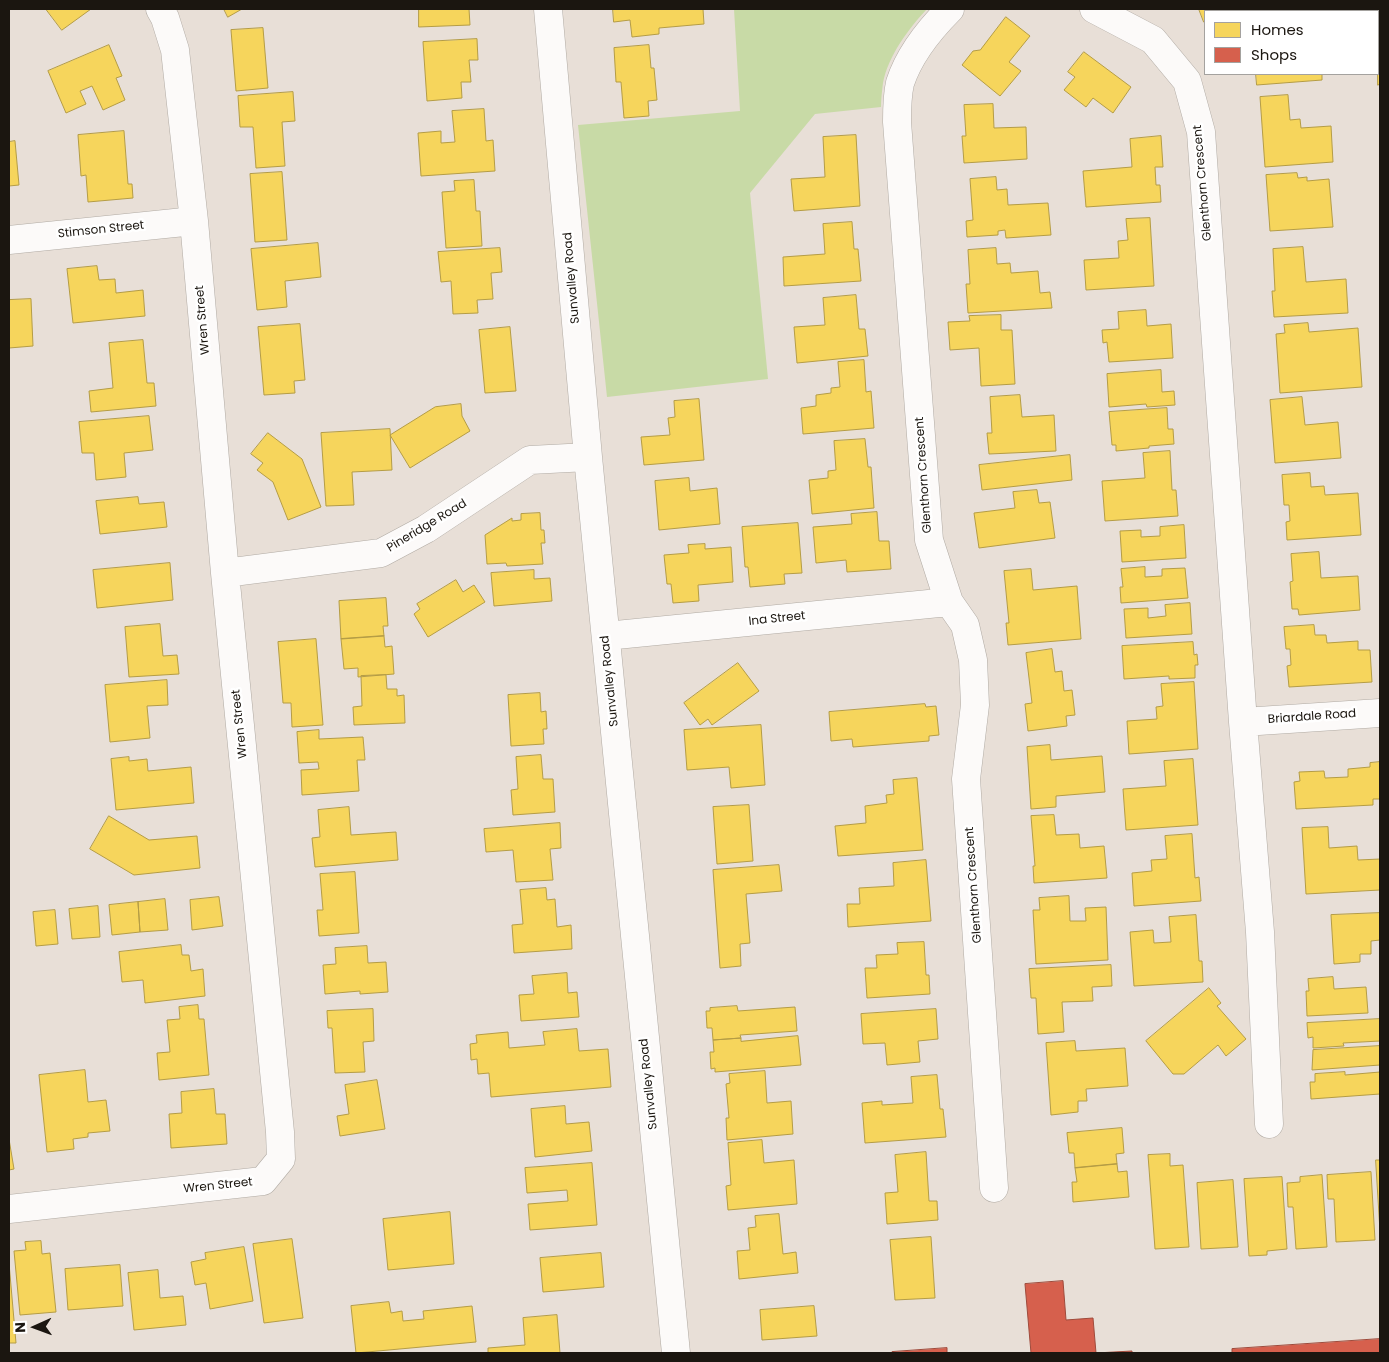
<!DOCTYPE html>
<html>
<head>
<meta charset="utf-8">
<style>
  body { margin:0 }
  #map { position:relative; width:1389px; height:1362px; overflow:hidden; background:#e8dfd7; font-family:Poppins,sans-serif }
  canvas { display:block }
  .frame { position:absolute; inset:0; border:10px solid #1b1610; pointer-events:none }
  .legend { position:absolute; left:1204px; top:10px; width:175px; height:65px; box-sizing:border-box; background:#fff; border:1px solid #a4a29f; margin:0; padding:6px 9px; list-style:none; font-size:15px; color:#1b1610 }
  .legend li { display:flex; align-items:center; gap:10px; height:25px }
  .legend b { width:25px; border:1px solid #a4a29f }
  .north { position:absolute; left:10px; top:1302px; width:50px; height:50px; -webkit-text-stroke:4px #fff; paint-order:stroke; rotate:268deg; font-size:14px; font-weight:700; line-height:20px; text-align:center; color:#1b1610 }
  .north::after { content:''; display:block; margin:auto; width:18px; height:22px; background:#1b1610; clip-path:polygon(50% 0,100% 100%,50% 72%,0 100%) }
</style>
</head>
<body>
<div id="map">
<canvas width="1389" height="1362"></canvas>
<div class="frame"></div>
<ul class="legend">
<li><b style="height:14px;background:#f6d55c"></b>Homes</li>
<li><b style="height:14px;background:#d6604d"></b>Shops</li>
</ul>
<div class="north">N</div>
</div>
<script>
const ctx = document.querySelector('canvas').getContext('2d');
ctx.lineJoin = 'round';
function fillPath(path, color) { ctx.fillStyle = color; ctx.fill(path, 'evenodd'); }
function trace(path, color, width, dash) { ctx.strokeStyle = color; ctx.lineWidth = width; ctx.lineCap = dash ? 'butt' : 'round'; ctx.setLineDash(dash || []); ctx.stroke(path); }
function label(font, color, halo, rows, align = 'center') {
  ctx.font = font + ' Poppins,sans-serif'; ctx.lineWidth = 5; ctx.setLineDash([]); ctx.textBaseline = 'middle'; ctx.strokeStyle = halo; ctx.fillStyle = color; for (const [text, x, y, turn = 0] of rows) {
    ctx.save(); ctx.translate(x, y); ctx.rotate((+turn || 0) * Math.PI / 180); ctx.textAlign = isNaN(turn) ? turn : align; if (halo) ctx.strokeText(text, 0, 0); ctx.fillText(text, 0, 0); ctx.restore();
  }
}
const green = new Path2D(`
  M734 9H927C909 28 888 56 883 83 882 91 881 99 881 107L815 114 750 193 768 379 607 397 578 125 740 111Z`);
const homes = new Path2D(`
  M46 9H91L62 30Z
  M224 9H242L228 17Z
  M419 9H469L470 25 419 27Z
  M613 9H703L704 24 659 28V34L632 37 630 20 614 22Z
  M1199 9H1242L1235 11H1205V22H1204Z
  M1006 17 1030 36 1009 62 1021 71 1000 96 962 65 973 51 980 50Z
  M263 28 268 88 236 91 231 30Z
  M477 39 478 60H469L471 82H461L462 98 427 101 423 42Z
  M109 45 122 76 116 78 125 100 103 110 92 86 80 91 86 104 66 113 48 71Z
  M649 45 651 68H654L657 100 648 101 649 116 624 118 621 82H616L614 48Z
  M1084 52 1131 87 1113 113 1093 98 1086 107 1064 90 1075 77 1068 72Z
  M1378 56H1380V84L1378 85Z
  M1256 74H1322V80L1257 85Z
  M293 92 295 121 282 122 285 166 256 168 253 127H240L238 96Z
  M1288 95 1290 120 1300 119 1301 128 1331 126 1333 162 1265 167 1260 97Z
  M993 104 994 128 1026 127 1027 159 964 163 962 136H966L964 105Z
  M484 109 486 141 493 140 495 171 421 176 418 133 441 131V143L455 142 452 111Z
  M124 131 128 184H132L133 198 88 202 86 175 81 176 78 135Z
  M856 135 860 206 794 211 791 179 825 177 823 137Z
  M1161 136 1163 167H1155L1156 185H1160L1161 202 1086 207 1083 171 1132 167 1130 139Z
  M15 141 19 185 9 186V142Z
  M282 172 287 240 255 242 250 174Z
  M1297 173 1298 178 1307 177V181L1329 179 1333 227 1270 231 1266 175Z
  M996 177 997 190 1007 189 1008 205 1048 203 1051 235 1006 238 1005 230 998 231V235L967 237 966 221 973 220 970 179Z
  M474 180 476 211H480L482 246 446 248 442 192 455 191 454 181Z
  M1150 218 1154 286 1086 290 1084 260 1119 258 1118 241 1128 240 1126 219Z
  M852 222 854 249H858L861 281 784 286 783 257 825 254 823 224Z
  M318 243 321 277 285 281 287 307 257 310 251 249Z
  M1303 247 1306 282 1346 279 1348 313 1274 317 1272 291H1275L1273 249Z
  M500 248 502 272 491 273 493 299 477 300 478 313 453 314 451 281 441 282 438 252Z
  M996 248 997 264 1010 263 1011 273 1038 271 1040 293 1050 292 1052 308 968 313 966 284H970L968 250Z
  M97 266 99 280 115 279 116 293 143 290 145 316 73 323 67 269Z
  M856 295 859 329H865L868 356 797 363 794 327 825 325 823 298Z
  M31 299 33 346 9 348V300Z
  M1146 310 1147 326 1171 324 1173 358 1109 362 1107 342 1103 343 1102 330 1119 329 1118 312Z
  M1001 315V330H1012L1015 384 981 386 979 348 950 350 948 322 970 321 969 316Z
  M1308 323 1309 332 1358 328 1362 387 1280 393 1276 334 1285 333 1284 325Z
  M300 324 305 380 294 381 295 393 264 395 258 327Z
  M510 327 516 391 485 393 479 330Z
  M143 340 147 383H154L156 406 91 412 89 391 113 388 109 343Z
  M864 360 866 392 871 391 874 428 803 434 801 408 816 406V395L831 393V388L840 387 838 362Z
  M1161 370 1162 392 1174 391 1175 405 1147 407 1146 404 1109 407 1107 374Z
  M1020 395 1022 417 1054 415 1056 451 989 454 987 433H992L990 397Z
  M1302 397 1305 425 1338 422 1341 458 1275 463 1270 400Z
  M699 399 704 460 644 465 641 437 670 435 668 418 675 417 674 401Z
  M461 404 462 416 470 431 410 468 390 435 435 407Z
  M1167 408 1168 429H1173L1174 444 1149 446V448L1116 451V445H1112L1109 412Z
  M149 416 153 450 124 453 126 477 96 480 94 453H82L79 422Z
  M390 429 392 470 352 472 354 505 326 506 321 433Z
  M268 433 302 459 321 507 288 520 273 482 257 470 263 463 251 454Z
  M865 439 868 467H871L874 508 812 514 809 480 828 478V471L836 470 834 441Z
  M1170 451 1172 490H1176L1178 516 1105 521 1102 481 1145 478 1143 453Z
  M1070 455 1072 480 982 490 979 465Z
  M1310 473 1311 487 1324 486 1325 495 1358 493 1361 535 1287 540 1286 522 1290 521 1289 505H1284L1282 475Z
  M689 478 690 491 717 488 720 524 659 530 655 481Z
  M1037 490 1039 503 1050 502 1055 538 979 548 974 513 1015 508 1013 492Z
  M138 497 139 504 164 502 167 527 100 534 96 501Z
  M877 512 879 541H889L891 569 847 572 846 560 816 563 813 527 852 524 851 514Z
  M540 513 541 530H544L545 543H541L543 564 507 566 506 563 487 564 485 535 512 518V521L521 520V514Z
  M798 523 802 573 784 574 785 584 750 587 748 567H745L742 527Z
  M1184 525 1186 558 1122 562 1120 531 1141 530V537L1160 536V527Z
  M705 544V549L731 547 733 582 698 585 699 601 673 603 671 584H667L664 555 689 553 688 545Z
  M1319 552 1321 578 1358 576 1360 610 1299 615 1298 609H1292L1290 582 1293 581 1291 554Z
  M170 563 173 600 97 608 93 570Z
  M1145 567V577L1162 576V569L1185 568 1188 598 1121 603 1120 587H1123L1121 569Z
  M1031 569 1033 590 1077 586 1081 639 1008 645 1006 623H1009L1004 571Z
  M534 570V579L550 578 552 601 494 606 491 573Z
  M456 580 463 592 474 585 485 602 428 637 414 614 420 609 417 604Z
  M386 598 388 626H383L384 636 341 639 339 601Z
  M1190 603 1192 634 1126 638 1124 609 1148 608V618L1166 616 1165 605Z
  M160 624 163 656 177 655 179 674 129 677 125 627Z
  M1314 625 1315 635H1326L1327 643 1358 641V650H1370L1372 682 1289 687 1287 666 1291 665 1290 649H1286L1284 627Z
  M384 636 385 647 392 646 394 674 358 677V668L344 669 341 639Z
  M316 639 323 725 292 727 291 703H283L278 642Z
  M1193 642 1194 655 1197 654 1198 665H1195V678L1169 679V676L1124 679 1122 646Z
  M1052 649 1055 672 1062 671 1064 691 1072 690 1075 715 1066 716 1067 726 1028 731 1025 704 1032 703 1026 653Z
  M738 663 759 691 712 725 708 719 700 725 684 703Z
  M386 675 387 689H397V696L404 695 405 723 354 725 353 707 362 706 361 676Z
  M167 680 168 705 147 706 150 738 110 742 105 685Z
  M1194 682 1198 749 1129 754 1127 721 1157 719 1156 707 1163 706 1161 684Z
  M540 693 541 712 546 711 547 729H543L544 744 511 746 508 695Z
  M925 704 926 707 936 706 939 735 929 736V741L853 747 852 739 831 741 829 712Z
  M761 725 765 785 731 788 729 767 687 770 684 730Z
  M319 730V739L363 737 365 760H357L359 791 302 795 301 770 319 769 318 762 299 763 297 732Z
  M1050 745 1051 760 1102 756 1105 792 1056 796V807L1031 809 1027 747Z
  M541 755 543 779H553L555 812 513 815 511 790 518 789 516 757Z
  M129 757V761L147 759 148 771 191 767 194 803 116 810 111 759Z
  M1193 759 1198 825 1126 830 1123 789 1166 786 1164 761Z
  M1380 762V799H1373V805L1296 809 1294 782 1300 781 1299 772 1324 771 1325 778 1348 777V769L1370 767V763Z
  M917 778 923 850 838 856 835 826 866 823 865 806 887 803 886 795 894 794 893 780Z
  M749 805 753 861 717 864 713 807Z
  M349 807 351 835 396 832 398 860 315 867 312 838 320 837 318 810Z
  M1054 815 1056 835 1079 834 1080 848 1104 846 1107 878 1034 883 1033 866H1035L1031 816Z
  M109 816 149 840 197 836 200 868 134 875 90 849Z
  M560 823 561 848 550 849 553 880 516 882 513 850 486 852 484 829Z
  M1328 827 1329 848 1357 846 1358 860 1380 859V890L1306 894 1302 828Z
  M1192 834 1195 878 1199 877 1201 901 1134 906 1132 873 1152 871 1151 860 1167 859 1165 836Z
  M926 860 931 921 848 927 847 904H860L859 888 894 886 893 863Z
  M779 865 782 891 746 894 750 943 740 944 741 966 720 968 713 870Z
  M355 872 359 933 319 936 317 910H323L320 874Z
  M546 888 547 900 555 899 557 927 571 925 572 949 514 953 512 925 523 924 520 890Z
  M1069 896 1070 921H1086L1085 908 1106 907 1108 960 1036 964 1033 910H1040L1039 898Z
  M219 897 223 926 192 930 190 900Z
  M165 899 168 930 140 932 138 902Z
  M138 902 140 932 112 935 109 905Z
  M98 906 100 937 72 939 69 909Z
  M55 910 58 944 36 946 33 912Z
  M1380 913V940L1371 941V954H1360V962L1334 964 1331 915Z
  M1196 915 1199 961H1202L1203 982 1134 986 1130 932 1153 930 1154 943 1171 942 1169 917Z
  M924 942 926 975H929L930 994 867 998 865 968H877L876 955 898 954 897 943Z
  M181 945 182 955H189L191 971 203 969 205 996 145 1003 143 980 122 982 119 952Z
  M367 946 368 963 386 962 388 992 360 994V991L325 994 323 965 336 964 335 948Z
  M1111 965 1112 986 1092 987 1093 1001 1062 1002 1064 1032 1038 1034 1036 998H1031L1029 969Z
  M567 973 568 993 577 992 579 1017 521 1021 519 995 534 994 532 976Z
  M1333 977 1334 989 1366 987 1368 1013 1307 1016 1306 991H1309L1308 979Z
  M1209 988 1221 1003 1217 1006 1246 1039 1226 1056 1218 1045 1184 1074H1173L1146 1041Z
  M198 1005 199 1019H204L209 1075 159 1080 157 1053 170 1052 167 1020 180 1019 179 1007Z
  M737 1006 738 1011 795 1007 797 1031 740 1035 741 1038 713 1040 712 1028H707L706 1011H710V1008Z
  M373 1009 374 1041 363 1042 365 1072 335 1073 332 1028H328L327 1011Z
  M936 1009 938 1039 918 1041 920 1062 887 1065 885 1043 863 1044 861 1014Z
  M1380 1019V1041L1343 1043 1344 1046 1313 1048V1037L1308 1038 1307 1023Z
  M577 1029 579 1051 608 1049 611 1087 491 1097 489 1073 478 1074 477 1059 471 1060 470 1044 477 1043 476 1035 508 1032 509 1048 545 1045 543 1032Z
  M798 1036 801 1065 715 1072V1068L711 1069 710 1052H714L713 1040 741 1038V1041Z
  M1075 1041 1076 1051 1125 1048 1128 1086 1086 1089 1087 1101H1078V1112L1051 1115 1046 1043Z
  M1380 1046V1065L1312 1070 1313 1050Z
  M85 1070 88 1102 106 1100 110 1131 88 1133V1137L73 1139 74 1149 47 1152 39 1075Z
  M765 1071 767 1103 791 1101 793 1134 727 1140 726 1118H729L726 1084 730 1083 729 1074Z
  M1345 1072V1075L1380 1072V1094L1311 1099 1310 1082H1315V1074Z
  M937 1075 940 1109H943L946 1137 865 1143 862 1103 882 1101V1105L913 1103 911 1077Z
  M377 1080 385 1129 340 1136 337 1116 349 1114 345 1085Z
  M214 1089 216 1114H225L227 1144 171 1148 169 1114 182 1113 181 1092Z
  M565 1106 566 1124 589 1122 592 1151 535 1157 531 1109Z
  M1122 1128 1124 1153 1116 1154 1117 1164 1075 1168 1074 1153H1069L1067 1133Z
  M9 1139 14 1169 9 1170Z
  M762 1140 764 1163 794 1160 797 1204 728 1210 726 1186 731 1185 728 1143Z
  M926 1152 929 1201H937L938 1220 887 1224 885 1193 898 1192 895 1155Z
  M1170 1154V1166L1183 1165 1189 1247 1155 1249 1148 1155Z
  M1376 1160H1380V1231Z
  M592 1163 597 1225 530 1230 528 1204 568 1201 567 1190 527 1193 525 1168Z
  M1117 1164 1118 1172 1127 1171 1129 1197 1073 1202 1072 1182H1077L1075 1168Z
  M1371 1172 1375 1240 1336 1242 1334 1199H1328L1327 1175Z
  M1322 1175 1327 1247 1296 1249 1293 1207H1288L1287 1183 1300 1182V1177Z
  M1282 1177 1287 1249 1267 1251V1255L1249 1256 1244 1179Z
  M1233 1180 1238 1247 1201 1249 1197 1183Z
  M450 1212 454 1264 388 1270 383 1219Z
  M779 1214 783 1254 796 1252 798 1273 739 1279 737 1251 750 1250 748 1228 756 1227 755 1216Z
  M931 1237 935 1298 895 1300 890 1240Z
  M292 1239 303 1318 264 1323 253 1244Z
  M41 1241 42 1254 50 1253 56 1312 20 1315 14 1251 26 1250 25 1242Z
  M244 1247 253 1301 210 1309 206 1283 195 1285 191 1262 206 1259 205 1253Z
  M601 1253 604 1287 543 1292 540 1258Z
  M9 1263 16 1343H9Z
  M120 1265 123 1306 68 1310 65 1269Z
  M158 1270 160 1298 183 1296 186 1325 134 1330 128 1273Z
  M389 1302 391 1313 402 1311 403 1321 424 1319 423 1311 472 1306 476 1342 356 1353 351 1306Z
  M814 1306 817 1336 762 1340 760 1310Z
  M557 1315 560 1353H488V1348L525 1345 523 1318Z`);
const shops = new Path2D(`
  M1063 1281 1066 1320 1093 1318 1096 1353 1132 1351V1353H1031L1025 1284Z
  M1380 1339V1353H1232V1349Z
  M947 1348V1353H892V1352Z`);
const minor = new Path2D(`
  M548 9 588 457 676 1353
  M950 9C930 29 909 55 900 83 897 96 897 109 897 122L929 540 949 602 965 625 973 660 975 705 966 779 994 1188
  M1094 9 1153 40 1187 81 1201 132 1243 722 1260 932 1269 1124
  M9 240 194 221
  M225 573 381 553 426 529 530 460 588 457
  M606 636 949 602
  M1243 722 1380 713
  M9 1209 263 1181 281 1159 280 1132 225 573 194 221 175 50 165 18 160 9`);
const streetNames = [
  ["Glenthorn Crescent",1203,183,-95],
  ["Stimson Street",101,230,-6],
  ["Sunvalley Road",572,278,-95],
  ["Wren Street",203,320,-95],
  ["Glenthorn Crescent",924,475,-94],
  ["Pineridge Road",427,526,-31],
  ["Ina Street",777,619,-6],
  ["Sunvalley Road",610,681,-96],
  ["Briardale Road",1312,717,-4],
  ["Wren Street",240,724,-96],
  ["Glenthorn Crescent",974,885,-94],
  ["Sunvalley Road",649,1084,-96],
  ["Wren Street",218,1186,-6]
];
fillPath(green, '#c8daa6');
fillPath(homes, '#f6d55c');
trace(homes, '#b49c45', 1);
fillPath(shops, '#d6604d');
trace(shops, '#9e4a3b', 1);
trace(minor, '#b0aaa3', 29);
trace(minor, '#fcfaf9', 28);
label('12px', '#1b1610', '#fff', streetNames);
</script>
</body>
</html>
